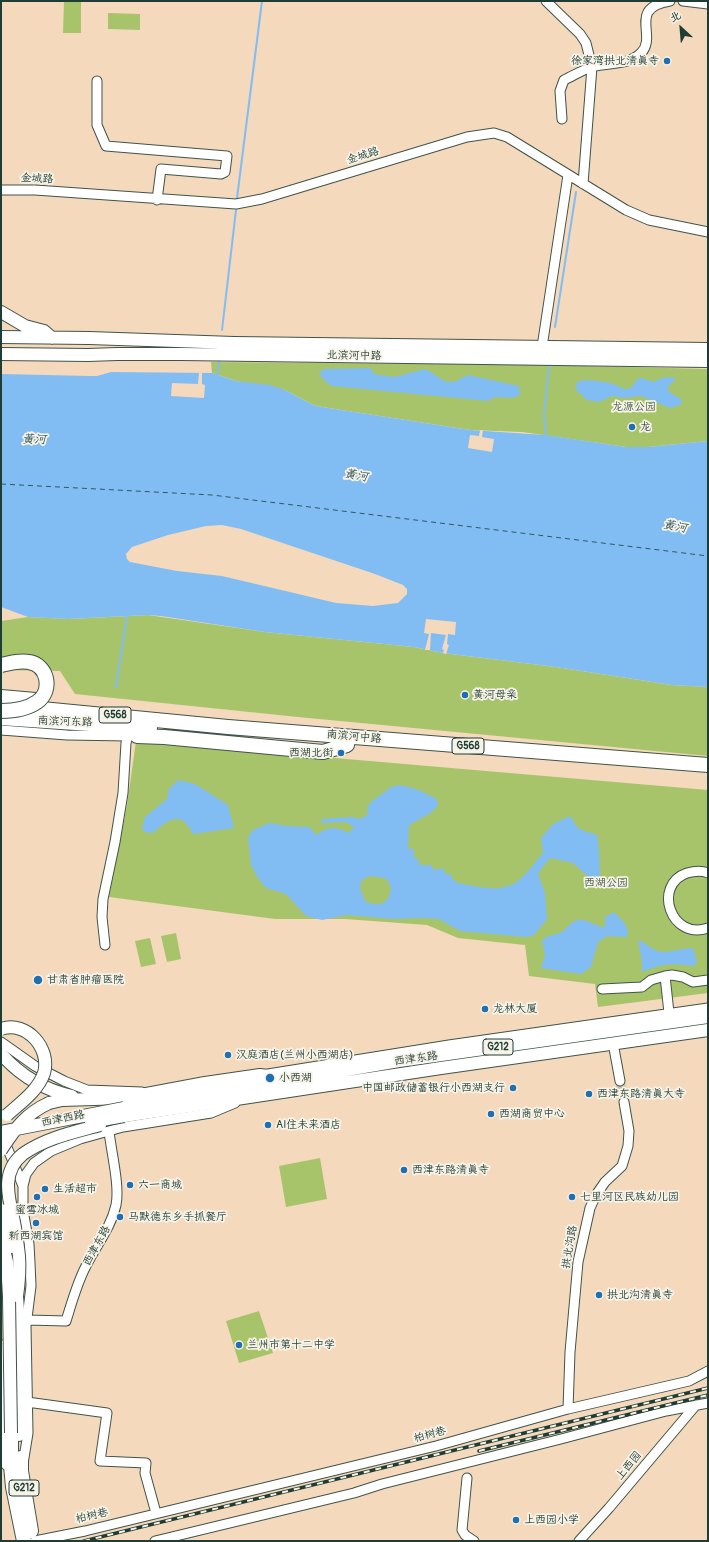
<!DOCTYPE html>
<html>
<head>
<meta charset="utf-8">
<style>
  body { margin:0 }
  #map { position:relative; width:709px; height:1542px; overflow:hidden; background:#f4d9bc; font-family:Pangolin,"LXGW WenKai TC",sans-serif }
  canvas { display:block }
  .frame { position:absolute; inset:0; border:2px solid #1f3d34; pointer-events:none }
  .north { position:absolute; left:661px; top:8px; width:40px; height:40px; -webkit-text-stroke:3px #f7f3e8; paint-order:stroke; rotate:334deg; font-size:11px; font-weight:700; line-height:16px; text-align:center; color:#1f3d34 }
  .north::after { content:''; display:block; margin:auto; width:14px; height:18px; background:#1f3d34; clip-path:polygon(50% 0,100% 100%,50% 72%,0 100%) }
</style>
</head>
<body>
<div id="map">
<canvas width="709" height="1542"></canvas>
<div class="frame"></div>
<div class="north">北</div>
</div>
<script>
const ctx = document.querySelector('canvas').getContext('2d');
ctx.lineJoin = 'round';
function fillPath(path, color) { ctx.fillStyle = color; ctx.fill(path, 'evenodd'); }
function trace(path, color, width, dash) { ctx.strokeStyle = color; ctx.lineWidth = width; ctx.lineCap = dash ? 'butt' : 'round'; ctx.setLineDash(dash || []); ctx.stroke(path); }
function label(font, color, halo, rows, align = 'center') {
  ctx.font = font + ' Pangolin,"LXGW WenKai TC",sans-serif'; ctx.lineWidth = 3.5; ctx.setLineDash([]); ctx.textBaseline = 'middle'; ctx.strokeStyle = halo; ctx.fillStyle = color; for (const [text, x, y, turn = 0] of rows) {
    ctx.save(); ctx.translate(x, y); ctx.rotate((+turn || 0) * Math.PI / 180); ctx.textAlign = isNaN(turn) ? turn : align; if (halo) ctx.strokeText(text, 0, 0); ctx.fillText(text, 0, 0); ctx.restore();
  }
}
const green = new Path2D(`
  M64 2H81V33H63Z
  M108 13 140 14V30L108 29Z
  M211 362 545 365 708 369V441L648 447H626L522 432 470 430 322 407 313 405 285 390 236 381 212 373Z
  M148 615 265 632 414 647 443 653 556 667 672 685 708 687V756L298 717 75 694 60 671 1 670V621L28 617 69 619Z
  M136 741 708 790V993L598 1007 595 984 529 976 525 945 458 938 427 925 345 919H275L109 897 127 805Z
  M176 933 181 959 167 962 161 936Z
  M150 938 156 964 141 967 135 941Z
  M320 1158 327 1199 286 1207 279 1166Z
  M259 1311 273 1353 239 1363 226 1321Z`);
const water = new Path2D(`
  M371 368 374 374 395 377 425 369 434 374 444 381 454 382 468 375 519 386 520 395 513 398 495 397 488 401 332 386 324 380 319 373 324 369Z
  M111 372 212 373 236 381 270 385 285 390 313 405 322 407 470 430 545 435 626 447H648L708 441V687L672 685 556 667 443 653 414 647 265 632 161 616 148 615 68 619 28 617 1 607V374L90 376H97ZM222 525 241 529 375 574 403 585 407 589V594L398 603 373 606 336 603 222 576 177 571 130 562 127 559 126 554 132 547 168 535 206 526Z
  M670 377 675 378V380L669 385 668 391 682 400V402L680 405 670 408 641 396 625 398 612 396 599 402 587 400 575 389 578 381C587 379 601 381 610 383 623 386 627 397 637 379L642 378 653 382 662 378Z
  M178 780 195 784 228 805 234 828 193 834C181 810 169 819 153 833L145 832 142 829 145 817 168 798V790Z
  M399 785C413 787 424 792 437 799L438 806 429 814 409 825 408 849H414V858L419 859V865H432V869H445V874L452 875V880L457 881V883C478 886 503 895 520 879 529 872 535 861 543 853L541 838 553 824 570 816 579 829 597 835 599 850 600 876 593 881 573 863 550 858 538 873 545 893 547 919 534 935 526 937 460 931 439 919 423 918 393 919 347 915 322 920 306 916 286 894 266 888 258 878 251 865 248 837 253 830 269 823 288 826 310 827 316 835C329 826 335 826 349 833L354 827 346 822 321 823 322 819 352 817 360 819 368 814 367 808 371 802 391 787ZM370 876C375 877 382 877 386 879 395 886 390 903 379 904 376 905 370 903 366 902 361 890 354 882 370 876Z
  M614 912C621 919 631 927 627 937L607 936 598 942 591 967 581 974 541 968 545 955 542 941C549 933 555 936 562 932 569 926 573 918 584 920 592 922 596 927 605 927V917Z
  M638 940C645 942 649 947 655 950 666 955 680 948 693 948L697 962 694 966C671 963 664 963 642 972V962Z`);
const pier = new Path2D(`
  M199 373H202V384L205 385 204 398 171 396 172 383 198 384Z
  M480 430H483L482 437 494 439 492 452 468 448 470 435 479 436Z
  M426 619 456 622 455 635 448 634 447 644 449 645 446 654 443 653 444 650 442 649 446 635 431 633 430 650H425L429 634 424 633Z`);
const stream = new Path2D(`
  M237 198 262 1
  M555 327 576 192
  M222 330 236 210
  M217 377 219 362
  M546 437 544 414 549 367
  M116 687 127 615`);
const ferry = new Path2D(`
  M1 484 212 495 708 556`);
const minorTunnel = new Path2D(`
  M620 1081 624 1102`);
const minor = new Path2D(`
  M546 1 580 34 586 43 592 67 583 184
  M683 1 708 4
  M97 81V125L106 146 227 156 225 172 221 174 161 169 157 200
  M562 119 560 91 564 80C573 76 582 70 592 67 608 62 628 66 641 53 658 36 627 8 670 1
  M1 190H35L236 204 262 199 467 137 494 133 507 137 626 210 649 220 708 232
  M542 347 568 175
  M1 730 67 735 128 736 126 743 123 793 115 842 103 899 102 917 105 945
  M708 873C701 870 694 871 687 873 652 885 671 941 708 928
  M665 976 669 1013
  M602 989 642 987 651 980 665 976 672 975 683 977 693 982 708 980
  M1 1042 35 1066 64 1081 87 1090 142 1092
  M613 1043 620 1081
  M268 1074 449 1045 708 1008
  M4 1140 23 1186V1210L29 1244 30 1263 31 1286 26 1326 28 1433 23 1464
  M23 1186 26 1174 34 1163 51 1151 80 1139 123 1127 211 1113 235 1103
  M27 1320 66 1321C72 1302 77 1283 86 1266 96 1245 111 1228 116 1205 120 1186 111 1151 109 1131
  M27 1402 107 1413 100 1461 146 1463 145 1473 156 1513
  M568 1409 570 1352 578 1262 590 1208 596 1195 605 1182 622 1166 628 1146 629 1131 624 1102
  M467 1478 462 1530 465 1535 474 1541
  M35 1541 85 1531 436 1446 568 1409 689 1381 708 1371
  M155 1541 354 1493 382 1484 561 1439 666 1411 708 1403
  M579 1541 609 1508 696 1405`);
const major = new Path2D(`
  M1 312 25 326 44 331 52 338
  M1 337 89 338 234 343 708 349
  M1 354 88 355 117 354H181L708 361
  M1 1054C20 1075 44 1090 72 1096
  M49 1103 62 1100 125 1098 205 1083 260 1075 276 1077
  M124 1108 399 1061 708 1017
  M124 1116 441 1068 708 1030
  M17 1296 19 1326V1435
  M1 1346 4 1449 7 1464`);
const highway = new Path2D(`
  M1 697 35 700
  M21 707 228 727 708 765
  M1 718 150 728
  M137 736 164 737 323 752 347 745
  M11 1433V1465L13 1487 24 1541
  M21 1458V1471L31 1531`);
const rail = new Path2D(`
  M479 1451 708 1395
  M84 1541 708 1388`);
const majorBridge = new Path2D(`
  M1 1029C27 1020 51 1049 44 1073 38 1091 20 1103 7 1115
  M91 1122 124 1116
  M1 1132 124 1108
  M1 1150C15 1129 25 1114 49 1103
  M1 1210 11 1247
  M1 1238 7 1262 9 1297 11 1433
  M17 1296C19 1282 20 1269 19 1256 18 1245 16 1233 14 1222 9 1199 0 1172 23 1154 45 1138 75 1132 100 1125`);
const highwayBridge = new Path2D(`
  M1 665C9 663 20 660 29 662 48 665 53 691 37 702 27 709 12 711 1 711`);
const markers = [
  [667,61,4,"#1f6fb2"],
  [632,427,4,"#1f6fb2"],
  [465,695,4,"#1f6fb2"],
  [341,753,4,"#1f6fb2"],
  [38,980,5,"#1f6fb2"],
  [485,1009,4,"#1f6fb2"],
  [228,1055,4,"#1f6fb2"],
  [270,1078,5,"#1f6fb2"],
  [513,1088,4,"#1f6fb2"],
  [589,1094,4,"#1f6fb2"],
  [491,1114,4,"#1f6fb2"],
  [268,1125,4,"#1f6fb2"],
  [404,1170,4,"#1f6fb2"],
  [130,1185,4,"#1f6fb2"],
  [45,1189,4,"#1f6fb2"],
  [37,1197,4,"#1f6fb2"],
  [572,1197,4,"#1f6fb2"],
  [120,1217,4,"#1f6fb2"],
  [36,1223,4,"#1f6fb2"],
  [599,1295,4,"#1f6fb2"],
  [239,1345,4,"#1f6fb2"],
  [516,1520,4,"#1f6fb2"]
];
const shields = [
  [115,715,32],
  [468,746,32],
  [498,1047,30],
  [24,1488,30]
];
const shieldNames = [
  ["G568",115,715],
  ["G568",468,746],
  ["G212",498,1047],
  ["G212",24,1488]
];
const poiNames = [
  ["徐家湾拱北清真寺",659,61,"right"],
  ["龙",640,427],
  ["黄河母亲",473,695],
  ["西湖北街",333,753,"right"],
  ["甘肃省肿瘤医院",47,980],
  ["龙林大厦",493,1009],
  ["汉庭酒店(兰州小西湖店)",236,1055],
  ["小西湖",279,1078],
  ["中国邮政储蓄银行小西湖支行",505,1088,"right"],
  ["西津东路清真大寺",597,1094],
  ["西湖商贸中心",499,1114],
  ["AI住未来酒店",276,1125],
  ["西津东路清真寺",412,1170],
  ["六一商城",138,1185],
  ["生活超市",53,1189],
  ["七里河区民族幼儿园",580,1197],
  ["蜜雪冰城",37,1210,"center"],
  ["马默德东乡手抓餐厅",128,1217],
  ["新西湖宾馆",36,1236,"center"],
  ["拱北沟清真寺",607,1295],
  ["兰州市第十二中学",247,1345],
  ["上西园小学",524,1520]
];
const streetNames = [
  ["金城路",363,156,-17],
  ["金城路",37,179,3],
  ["北滨河中路",354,356,1],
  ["南滨河东路",65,722,2],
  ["南滨河中路",354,737,5],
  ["西津东路",416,1059,-8],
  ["西津西路",63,1119,-11],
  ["西津东路",97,1246,-61],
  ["拱北沟路",570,1247,-80],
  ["柏树巷",430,1435,-15],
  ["上西园",629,1466,-50],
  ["柏树巷",92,1516,-13]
];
const parkNames = [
  ["龙源公园",634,407],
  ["西湖公园",606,883]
];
const waterNames = [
  ["黄河",34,440,1],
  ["黄河",356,476,9],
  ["黄河",675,527,10]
];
fillPath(green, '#a8c46b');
fillPath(water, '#81bdf3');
fillPath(pier, '#f4d9bc');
trace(stream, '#81bdf3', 2);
trace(ferry, '#33575a', 1, [5, 4]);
trace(minorTunnel, '#c9baa1', 9, [9, 4.5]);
trace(minor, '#3f5448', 11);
trace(major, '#3f5448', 14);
trace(highway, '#3f5448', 16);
trace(minor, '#fff', 9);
trace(major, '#fff', 12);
trace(highway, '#fff', 14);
trace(rail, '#1f3d34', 3.5);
trace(rail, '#f7f3e8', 2, [6]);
trace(majorBridge, '#3f5448', 14, []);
trace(highwayBridge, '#3f5448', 16, []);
trace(majorBridge, '#fff', 12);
trace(highwayBridge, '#fff', 14);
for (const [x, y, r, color] of markers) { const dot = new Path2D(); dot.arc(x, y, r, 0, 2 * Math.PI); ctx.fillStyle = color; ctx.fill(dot); trace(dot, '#f7f3e8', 1.5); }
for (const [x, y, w] of shields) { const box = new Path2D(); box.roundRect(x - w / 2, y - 8, w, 16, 3); ctx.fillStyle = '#f7f3e8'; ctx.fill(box); trace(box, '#1f3d34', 1); }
label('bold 10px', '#1f3d34', null, shieldNames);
label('11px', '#1f3d34', '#f7f3e8', poiNames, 'left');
label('11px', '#1f3d34', '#f7f3e8', streetNames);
label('11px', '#3a583f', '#f7f3e8', parkNames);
label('italic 12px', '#33575a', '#f7f3e8', waterNames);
</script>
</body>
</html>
